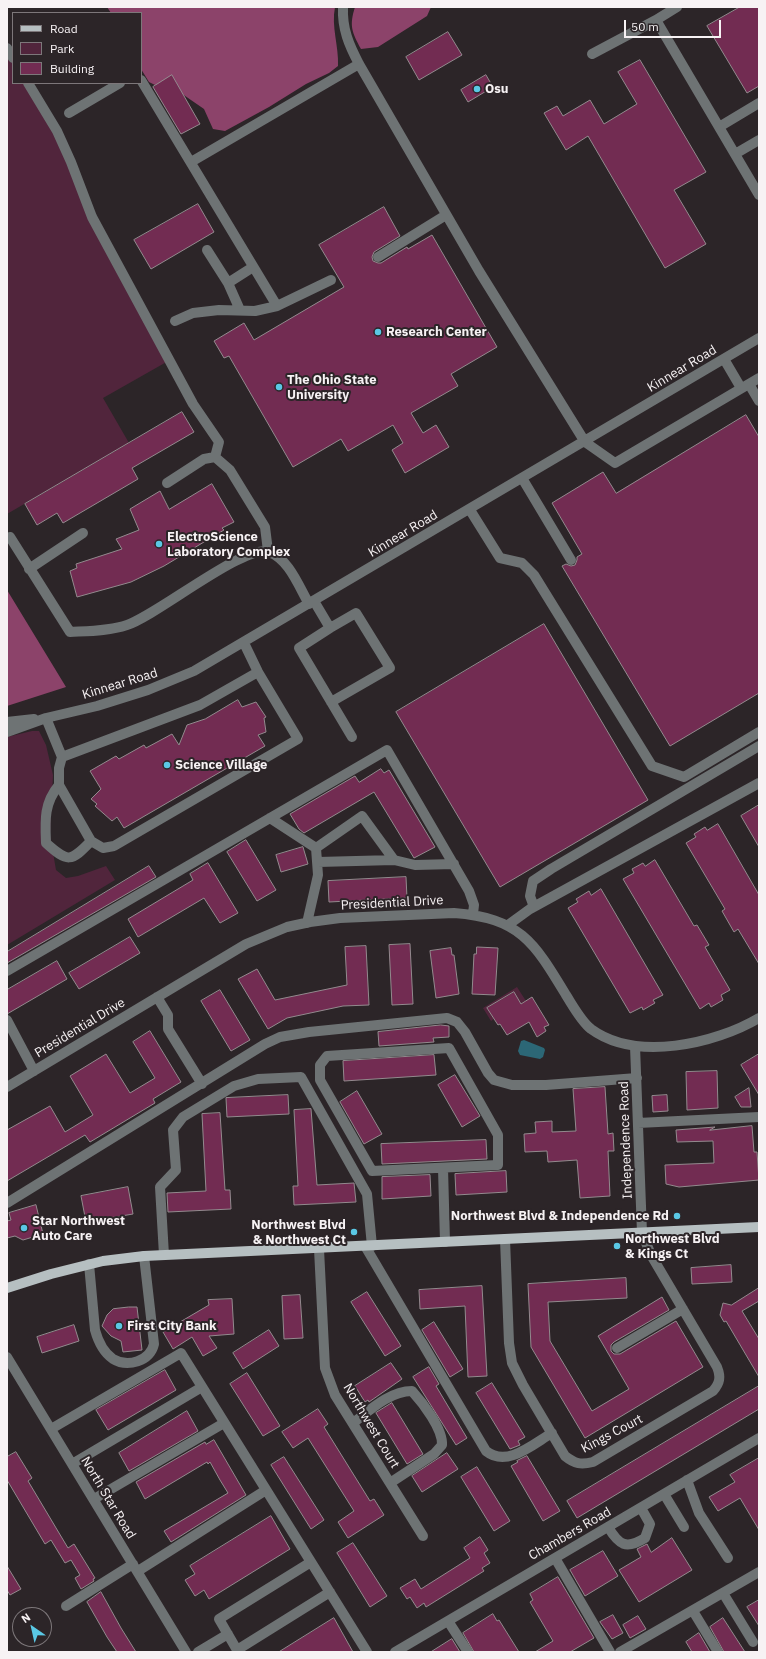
<!DOCTYPE html>
<html>
<head>
<meta charset="utf-8">
<style>
  body { margin:0 }
  #map { position:relative; width:766px; height:1659px; overflow:hidden; background:#2c2528; font-family:"IBM Plex Sans",sans-serif }
  canvas { display:block }
  .frame { position:absolute; inset:0; border:8px solid #f7f2f4; pointer-events:none }
  .legend { position:absolute; left:12px; top:12px; width:130px; height:72px; box-sizing:border-box; background:#2c2528; border:1px solid #7d777a; margin:0; padding:5px 7px; list-style:none; font-size:12px; color:#f7f2f4 }
  .legend li { display:flex; align-items:center; gap:8px; height:20px }
  .legend b { width:20px; border:1px solid #7d777a }
  .north { position:absolute; left:12px; top:1607px; width:40px; height:40px; box-sizing:border-box; background:#2c2528; border:1px solid #7d777a; border-radius:50%; rotate:326deg; font-size:11px; font-weight:700; line-height:16px; text-align:center; color:#f7f2f4 }
  .north::after { content:''; display:block; margin:auto; width:14px; height:18px; background:#5ac8e5; clip-path:polygon(50% 0,100% 100%,50% 72%,0 100%) }
  .scale { position:absolute; left:624px; top:20px; width:97px; height:18px; box-sizing:border-box; border:2px solid #f7f2f4; border-top:0; padding-left:5px; font-size:12px; line-height:14px; white-space:nowrap; color:#f7f2f4; -webkit-text-stroke:3px #2c2528; paint-order:stroke }
</style>
</head>
<body>
<div id="map">
<canvas width="766" height="1659"></canvas>
<div class="frame"></div>
<ul class="legend">
<li><b style="height:5px;background:#b6bfc1"></b>Road</li>
<li><b style="height:11px;background:#51253c"></b>Park</li>
<li><b style="height:11px;background:#722c52"></b>Building</li>
</ul>
<div class="north">N</div>
<div class="scale">50 m</div>
</div>
<script>
const ctx = document.querySelector('canvas').getContext('2d');
ctx.lineJoin = 'round';
function fillPath(path, color) { ctx.fillStyle = color; ctx.fill(path, 'evenodd'); }
function trace(path, color, width, dash) { ctx.strokeStyle = color; ctx.lineWidth = width; ctx.lineCap = dash ? 'butt' : 'round'; ctx.setLineDash(dash || []); ctx.stroke(path); }
function label(font, color, halo, rows, align = 'center') {
  ctx.font = font + ' "IBM Plex Sans",sans-serif'; ctx.lineWidth = 4; ctx.setLineDash([]); ctx.textBaseline = 'middle'; ctx.strokeStyle = halo; ctx.fillStyle = color; for (const [text, x, y, turn = 0] of rows) {
    ctx.save(); ctx.translate(x, y); ctx.rotate((+turn || 0) * Math.PI / 180); ctx.textAlign = isNaN(turn) ? turn : align; if (halo) ctx.strokeText(text, 0, 0); ctx.fillText(text, 0, 0); ctx.restore();
  }
}
const green = new Path2D(`
  M7 48 13 58V83H28L57 131 92 217 170 360 103 398 129 443 7 514Z
  M32 731H39L46 745 53 775 50 835 56 870 66 878 78 876 106 866 115 880 7 945V737Z
  M517 987 526 1001 521 1004 513 992 488 1008 494 1019 491 1021 483 1008Z`);
const forest = new Path2D(`
  M107 7H335C331 27 339 46 338 66L329 73 306 84 269 107 225 131 213 129 204 109 175 89 159 87 149 82 141 69V13H111Z
  M355 7H431L427 16 378 47 361 49C352 32 349 26 355 7Z
  M7 590 66 687 7 706Z`);
const water = new Path2D(`
  M524 1040 544 1048 545 1050 543 1057 540 1059 520 1055 518 1051 521 1041Z`);
const building = new Path2D(`
  M740 7H759V86L747 93 707 26Z
  M448 32 462 55 419 80 406 57Z
  M640 60 706 172 674 190 706 244 665 268 588 136 566 150 544 113 557 106 563 116 590 100 604 124 637 104 618 72Z
  M172 75 200 124 181 134 153 87Z
  M486 75 493 87 468 102 461 90Z
  M198 204 214 232 151 269 134 240Z
  M384 207 400 236 374 252 372 257 373 261 378 263H381L407 247 408 249 432 235 497 347 451 374 458 386 411 413 423 433 436 425 449 447 405 473 392 450 403 443 393 425 348 451 341 439 293 467 229 356 224 358 214 341 244 323 254 340 344 287 319 245Z
  M182 412 194 432 132 468 138 479 63 523 57 513 37 525 25 504Z
  M746 415 759 437V693L670 746 562 566 566 564 571 566 575 565 577 560V557L582 554 552 503 603 472 616 493Z
  M212 484 234 522 222 528 224 530 164 566 131 582 77 597 70 571 77 568 76 564 122 549 116 539 139 530 130 509 160 491 169 509Z
  M544 624 648 800 500 887 396 712Z
  M238 700 242 707 256 702 266 717 264 718 266 732 258 735 265 746 124 828 117 817 112 821 95 806 97 804 91 799 101 789 90 771 116 756 119 759 144 745 146 748 172 734 179 745 187 725 205 719Z
  M381 769 384 773 389 770 435 847 414 858 374 792 304 833 299 829 290 814 355 776 359 782Z
  M759 805V847L741 816Z
  M718 824 759 895V964L738 929 734 932 722 911 725 909 686 843 696 837 694 834 705 827 707 830Z
  M246 840 276 890 257 901 227 852Z
  M303 847 308 864 281 872 276 855Z
  M655 860 694 926 697 925 709 945 705 947 730 990 721 995 723 1000 711 1007 709 1003 700 1009 623 879 634 873 632 869 643 863 645 866Z
  M208 863 238 913 220 923 204 898 138 937 128 919 193 880 190 874Z
  M149 866 156 877 7 963V952Z
  M406 877 407 898 329 902 328 881Z
  M601 889 663 995 653 1000 655 1003 643 1010 642 1007 630 1013 568 908 578 902 576 899 589 891 591 895Z
  M130 937 140 953 79 989 69 973Z
  M410 944 413 1004 392 1005 389 945Z
  M366 946 369 1005 343 1006 287 1018 268 1029 238 979 257 969 275 1000 347 985 345 947Z
  M477 947 498 948 495 995 472 994 474 954H476Z
  M451 948 452 955H454L459 994 436 998 430 951Z
  M57 961 67 979 7 1014V990Z
  M220 990 250 1040 231 1051 201 1001Z
  M514 992 521 1004 532 997 549 1025 544 1027 546 1031 537 1037 529 1022 507 1035 500 1024 498 1025 487 1008Z
  M441 1025 449 1026V1037L433 1038 434 1042 379 1046 378 1032Z
  M150 1031 181 1082 153 1099 155 1103 90 1142 85 1135 7 1181V1130L50 1106 65 1132 93 1115 70 1076 106 1054 130 1093 155 1078 133 1042Z
  M759 1054V1095L741 1065Z
  M434 1055 436 1075 344 1081 343 1061Z
  M717 1071 718 1108 687 1110 686 1072Z
  M455 1075 480 1116 462 1127 438 1085Z
  M605 1087 608 1134 613 1133 614 1151H608L610 1196 580 1198 577 1160 548 1162 547 1151 525 1152 524 1134 536 1133 535 1122 552 1121V1132L576 1131 573 1089Z
  M749 1088 751 1107H741L735 1097Z
  M357 1091 382 1134 364 1144 340 1102Z
  M288 1095 289 1114 227 1117 226 1098Z
  M667 1095 668 1111 653 1112 652 1096Z
  M311 1109 317 1185 354 1183 356 1202 294 1205 293 1186H298L294 1110Z
  M220 1113 225 1190H230L231 1209 168 1212 167 1193 206 1191 202 1114Z
  M752 1126 754 1152H757L759 1180 679 1187 666 1184 665 1165 714 1163 713 1141 677 1142 676 1130 715 1127 710 1130Z
  M486 1140 487 1159 382 1164 381 1144Z
  M506 1171 507 1192 456 1195 455 1174Z
  M430 1175 431 1196 382 1199V1177Z
  M128 1187 133 1214 86 1222 81 1196Z
  M36 1205 43 1234 23 1240 15 1236 7 1238V1221L11 1220 9 1213Z
  M731 1265 732 1282 692 1284 691 1268Z
  M626 1278 627 1298 548 1302 550 1341 592 1411 629 1389 598 1336 662 1297 669 1310 614 1342 611 1345V1351L614 1354H620L676 1321 703 1367 585 1438 531 1347 528 1284Z
  M482 1286 487 1376 468 1377 465 1306 420 1309 419 1290Z
  M759 1288V1301L742 1311 759 1339V1377L726 1321 724 1322 720 1315 723 1303 731 1305Z
  M367 1292 401 1346 385 1356 351 1302Z
  M300 1295 303 1338 284 1339 282 1296Z
  M232 1299 234 1334 209 1336 217 1348 203 1356 192 1337 173 1349 163 1332 209 1305 208 1300Z
  M129 1307H137L142 1350 123 1352 121 1341 111 1336 102 1326 107 1315 113 1309Z
  M434 1322 463 1369 450 1377 422 1330Z
  M74 1325 79 1341 42 1353 37 1337Z
  M269 1330 279 1346 243 1369 233 1353Z
  M391 1363 402 1379 369 1402 368 1400 365 1402 355 1386Z
  M429 1367 439 1384 436 1386 467 1438 456 1445 413 1377Z
  M165 1370 176 1390 108 1430 96 1410Z
  M247 1373 280 1426 263 1436 230 1384Z
  M492 1383 525 1437 518 1441 520 1445 510 1449 476 1393Z
  M759 1386V1409L577 1518 567 1501Z
  M392 1403 423 1454 407 1464 376 1413Z
  M318 1409 328 1424 324 1427 370 1501 374 1499 384 1515 348 1538 338 1522 354 1511 308 1438 293 1448 282 1432Z
  M187 1411 198 1431 129 1471 119 1453Z
  M214 1440 246 1495 171 1542 164 1531 228 1493 220 1480 210 1462 208 1464 207 1462 145 1499 136 1482 205 1442 206 1444Z
  M16 1452 32 1478 28 1481 68 1548 74 1544 95 1578 93 1579 94 1581 81 1589 75 1578 80 1575 71 1560 65 1563 51 1540 45 1544 7 1480V1457Z
  M447 1453 458 1469 422 1492 412 1476Z
  M527 1456 560 1511 543 1521 511 1466 518 1462 517 1461Z
  M284 1457 324 1520 311 1529 271 1465Z
  M759 1458V1530L740 1498 718 1511 709 1497 735 1482 730 1475Z
  M477 1467 510 1521 494 1531 461 1477Z
  M271 1516 290 1549 209 1599 204 1590 195 1596 185 1580 195 1574 190 1566Z
  M480 1537 488 1550 484 1553 490 1563 482 1568 484 1571 426 1607 424 1603 417 1608 410 1597 407 1599 400 1588 415 1579 421 1589 470 1558 464 1548Z
  M672 1538 692 1570 639 1602 619 1570 641 1557 637 1549 647 1544 651 1552Z
  M353 1543 387 1596 370 1607 337 1553Z
  M603 1551 618 1576 585 1596 570 1570Z
  M7 1566 21 1589 10 1595 7 1590Z
  M558 1577 594 1638 570 1652H535L553 1641 530 1602 533 1600 530 1594Z
  M101 1592 121 1628 136 1652H117L107 1637 87 1602Z
  M759 1600V1626L747 1607Z
  M493 1614 497 1621 499 1620 519 1652H474L463 1633Z
  M613 1615 623 1633 612 1639 600 1622Z
  M638 1616 646 1629 630 1638 623 1625Z
  M334 1618 353 1652H279Z
  M723 1618 745 1652H724L710 1627Z
  M699 1633 710 1652H692L686 1642Z
  M452 1639 460 1652H431Z`);
const minor = new Path2D(`
  M343 7C342 29 349 45 359 64L479 271 585 442 615 463 759 378
  M677 7 656 20 759 195
  M7 48 13 58
  M592 54 656 20
  M141 80 277 306 331 280
  M28 83 57 131 71 162 92 217 193 404 219 442 215 457
  M69 113 120 83
  M719 127 759 103
  M735 154 759 140
  M191 162 359 64
  M207 250 228 283 240 310
  M378 257 446 215
  M228 283 253 267
  M175 321 193 313 219 310 255 311 277 306
  M724 359 741 388
  M749 384 759 401
  M522 478 571 560
  M167 483 204 459 215 457 230 470 265 527 268 551
  M470 510 500 558 522 563 534 575 652 766 684 777 759 732
  M10 537 70 632C88 631 109 631 127 625 156 616 245 543 269 552 289 559 299 587 309 604
  M29 569 83 533
  M314 601 330 628 299 648 352 737
  M330 628 356 613 390 668 331 702
  M46 718 62 757 59 768V785L91 841 103 848 114 846 298 739 258 672 244 643
  M7 722 34 719
  M7 732 46 718 97 706 148 690 194 671 759 338
  M62 757 200 705 258 672
  M59 785C44 803 45 820 46 843 68 863 71 862 91 841
  M270 818 316 848 318 875 307 923
  M316 848 362 816 394 860
  M318 862 394 860 415 865 454 864
  M534 907 530 896 533 881 551 869 759 746
  M508 925 530 909 759 783
  M7 971 387 750 469 891 474 905 473 914
  M157 997 168 1015V1029L202 1084
  M7 1020 34 1071
  M449 1048 498 1135V1165L372 1171 320 1080V1065L327 1056Z
  M7 1087 246 944 287 927 310 922 340 918 454 913C520 918 534 942 566 995 573 1006 581 1021 591 1029 636 1062 715 1044 759 1018
  M638 1123 759 1117
  M443 1168 445 1242
  M7 1203 265 1044 280 1037 309 1032 447 1018 457 1022 465 1032 488 1073 494 1080 512 1085H546L637 1078
  M505 1239 509 1343 512 1363 523 1385 565 1456C575 1464 581 1465 593 1462L713 1391C720 1383 721 1377 717 1367L651 1255 642 1233 635 1046
  M365 1246 486 1451C507 1468 533 1444 552 1433
  M319 1249 325 1368 335 1395 423 1536
  M164 1255 160 1187 176 1170 173 1130 183 1117 234 1086 258 1079 301 1077 367 1194 372 1246
  M89 1264 95 1330C98 1341 103 1352 113 1359 128 1368 150 1361 154 1344L144 1256
  M617 1348 683 1309
  M7 1357 186 1652
  M353 1423C370 1410 390 1391 412 1391 423 1403 443 1429 442 1445L434 1454 390 1483
  M51 1429 181 1353 367 1652
  M72 1464 202 1387
  M687 1480 699 1513 728 1558
  M664 1494 684 1527
  M94 1499 224 1423
  M608 1527C619 1545 626 1550 645 1538L650 1524 641 1508
  M555 1558 610 1652
  M311 1562 219 1619 237 1650 330 1592
  M138 1571 266 1490
  M723 1593 753 1642
  M66 1606 133 1564
  M693 1611 718 1652
  M448 1621 468 1652
  M198 1652 228 1634
  M395 1652 759 1438
  M620 1652 759 1572`);
const major = new Path2D(`
  M7 1288 51 1274 103 1261 144 1256 759 1227`);
const markers = [
  [477,89,4,"#5ac8e5"],
  [378,332,4,"#5ac8e5"],
  [279,387,4,"#5ac8e5"],
  [159,544,4,"#5ac8e5"],
  [167,765,4,"#5ac8e5"],
  [677,1216,4,"#5ac8e5"],
  [24,1228,4,"#5ac8e5"],
  [354,1232,4,"#5ac8e5"],
  [617,1246,4,"#5ac8e5"],
  [119,1326,4,"#5ac8e5"]
];
const poiNames = [
  ["Osu",485,89],
  ["Research Center",386,332],
  ["The Ohio State",287,380],
  ["University",287,395],
  ["ElectroScience",167,537],
  ["Laboratory Complex",167,552],
  ["Science Village",175,765],
  ["Northwest Blvd & Independence Rd",669,1216,"right"],
  ["Star Northwest",32,1221],
  ["Auto Care",32,1236],
  ["Northwest Blvd",346,1225,"right"],
  ["& Northwest Ct",346,1240,"right"],
  ["Northwest Blvd",625,1239],
  ["& Kings Ct",625,1254],
  ["First City Bank",127,1326]
];
const streetNames = [
  ["Kinnear Road",682,369,-31],
  ["Kinnear Road",403,534,-31],
  ["Kinnear Road",120,684,-17],
  ["Presidential Drive",392,903,-3],
  ["Presidential Drive",80,1028,-31],
  ["Independence Road",626,1140,-92],
  ["Northwest Court",371,1426,59],
  ["Kings Court",612,1434,-28],
  ["North Star Road",108,1498,59],
  ["Chambers Road",570,1534,-30]
];
fillPath(green, '#51253c');
fillPath(forest, '#8c436a');
fillPath(water, '#2c6776');
fillPath(building, '#722c52');
trace(building, '#938a8e', 1);
trace(minor, '#6e7374', 10);
trace(major, '#b6bfc1', 10);
for (const [x, y, r, color] of markers) { const dot = new Path2D(); dot.arc(x, y, r, 0, 2 * Math.PI); ctx.fillStyle = color; ctx.fill(dot); trace(dot, '#2c2528', 1.5); }
label('bold 13px', '#f7f2f4', '#2c2528', poiNames, 'left');
label('13px', '#f7f2f4', '#2c2528', streetNames);
</script>
</body>
</html>
